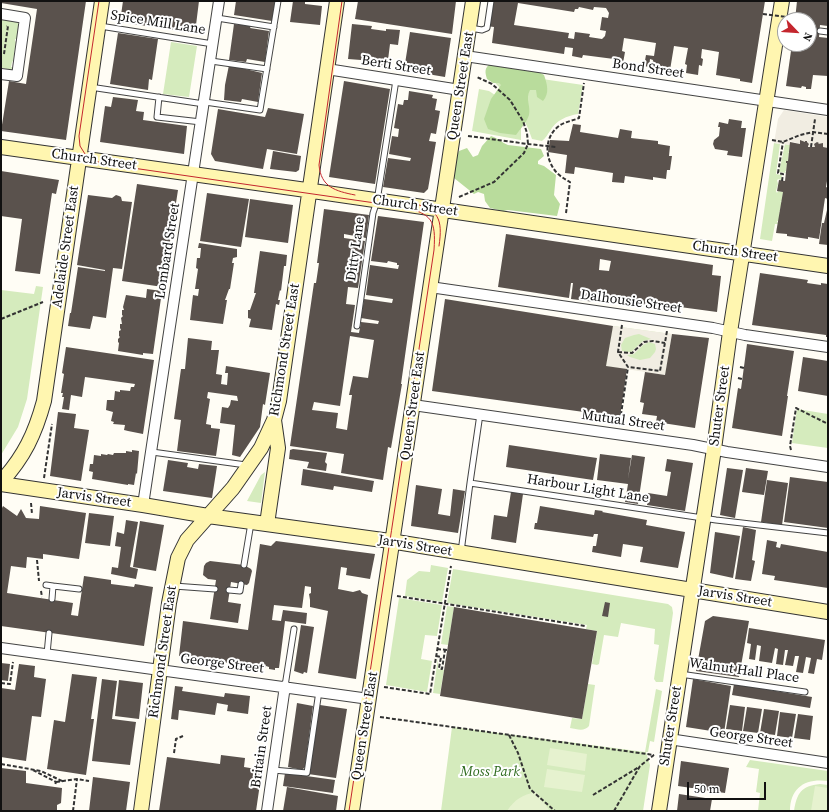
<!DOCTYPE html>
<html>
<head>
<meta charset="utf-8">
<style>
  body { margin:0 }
  #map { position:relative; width:829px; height:812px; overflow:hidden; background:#fffdf5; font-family:"Source Serif 4",serif }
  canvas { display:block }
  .frame { position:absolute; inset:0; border:2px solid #111; pointer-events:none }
  .north { position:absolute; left:777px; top:12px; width:40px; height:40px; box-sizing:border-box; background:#fff; border:1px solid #a0a0a0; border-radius:50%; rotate:115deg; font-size:11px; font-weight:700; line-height:16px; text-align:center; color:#111 }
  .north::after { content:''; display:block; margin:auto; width:14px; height:18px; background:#c4262e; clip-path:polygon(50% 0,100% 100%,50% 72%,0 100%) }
  .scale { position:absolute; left:687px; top:782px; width:79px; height:18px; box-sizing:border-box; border:2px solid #111; border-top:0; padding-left:5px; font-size:12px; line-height:14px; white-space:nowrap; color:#111; -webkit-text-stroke:3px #fff; paint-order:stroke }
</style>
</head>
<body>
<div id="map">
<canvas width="829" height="812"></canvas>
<div class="frame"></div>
<div class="north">N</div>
<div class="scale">50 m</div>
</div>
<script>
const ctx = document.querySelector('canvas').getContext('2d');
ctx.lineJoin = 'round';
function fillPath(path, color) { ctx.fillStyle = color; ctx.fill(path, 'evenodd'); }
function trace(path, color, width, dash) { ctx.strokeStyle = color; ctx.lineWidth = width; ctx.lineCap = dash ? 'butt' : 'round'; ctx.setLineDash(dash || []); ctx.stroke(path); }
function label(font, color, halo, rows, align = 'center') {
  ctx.font = font + ' "Source Serif 4",serif'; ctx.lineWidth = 4; ctx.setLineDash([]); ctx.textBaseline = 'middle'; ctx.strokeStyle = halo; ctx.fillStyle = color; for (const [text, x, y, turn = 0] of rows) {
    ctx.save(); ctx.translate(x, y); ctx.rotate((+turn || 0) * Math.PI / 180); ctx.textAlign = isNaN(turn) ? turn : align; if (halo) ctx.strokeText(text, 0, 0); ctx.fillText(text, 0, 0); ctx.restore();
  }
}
const green = new Path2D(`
  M1 17 19 20 17 39H15V41L16 42 13 61 12 62 11 67H13L12 70 1 68Z
  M171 42 197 46 189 97 163 94Z
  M488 71 583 85 578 114C567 116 556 120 550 131 547 135 546 138 542 141L532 139C524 113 507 94 488 76Z
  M479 89 489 91 495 95 518 122 521 129V140L472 131Z
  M774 143 780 144 776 174 782 175 781 181 779 179 777 180 778 184 776 191 777 193 778 191 783 192 782 201H780L782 202 780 211H779L780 212 779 221H777L778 224H775L772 241 760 239Z
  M785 144 790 145 789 152H788L789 153 786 171H785L786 173 779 172Z
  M36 286 43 287 27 399 18 427 1 455V290L34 294Z
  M613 326 671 334 665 374 606 366Z
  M797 409 828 414V448L792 443Z
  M265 472 261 503 247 501 261 475Z
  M431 565 448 568 442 602 405 596 407 580 419 571 430 572Z
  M453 569 668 604 672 607 673 613 663 682H656L654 679 659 645 654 644 655 629 621 623 618 637 604 635 599 664 597 665 592 664 597 631 586 629 587 625 447 603Z
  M399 598 442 605 437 636 425 635 421 659 432 661 427 692 386 685Z
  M447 606 454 607 448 645 441 644Z
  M438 658V669L444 670 440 694 433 693Z
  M588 684 595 685 589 726C584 732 577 729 570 728L572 718 582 719Z
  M656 689 662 691 654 742 650 741 648 752H646L650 765 643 811H441L452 727 645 752Z
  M750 760 828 771V781C806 778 790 787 790 811H758L760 793 756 792 759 769 746 767Z
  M820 784 828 785V811H794C797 793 801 786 820 784Z`);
const forest = new Path2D(`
  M491 63 537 71 544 75C547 84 550 93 543 101L537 97 536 90H530C525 99 531 106 529 115 527 122 520 129 516 135L500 133 488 129 484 119 491 99 501 85 499 83H493L487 79C485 72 484 68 491 63Z
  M491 136C498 138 502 143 508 145L541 149 544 156 538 161V164L544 166 556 175 554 195 560 204 557 216 508 210 503 211 490 208 485 201 484 194 478 192 474 194 454 178 452 166 459 151 467 148 473 157 478 155 482 146Z`);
const pitch = new Path2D(`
  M550 748 587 754 585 771 547 765Z
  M547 769 585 775 582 792 544 787Z
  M815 786 828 788 827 811H811Z
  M536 792 550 811H507C515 799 522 795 536 792Z`);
const plaza = new Path2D(`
  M784 110 828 117V148L823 147V143L818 144 817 142 814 144 815 147H808V145L809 144 807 141H805V142H802L801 140 800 144 790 141V145L774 143 778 119Z
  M613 326 672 334 665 375 606 366ZM639 334 651 339 643 341 631 352H628L622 351 621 345 625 338 634 335ZM649 342 655 344 656 349 655 352 650 358 640 360 630 357 627 355 634 354 643 345Z`);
const building = new Path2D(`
  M1 1H86L66 140 1 131 9 81 26 84 37 9 1 3Z
  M123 1H199L195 33 120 22Z
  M236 1H275L272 21 234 15Z
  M293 1H305V4L322 6 320 25 290 22Z
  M358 1H456L452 34 355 19Z
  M490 1H765L752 83 740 81V79L716 75 719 52 702 49 701 58 703 59 702 66 699 65 698 75 686 73 687 65 685 64 688 48 674 46 670 70 652 67 653 60 650 59 649 67 644 66 646 55 654 56 656 43 624 38 622 51 625 52 623 63 613 62 614 59 583 55 582 58 572 56 573 48 565 47 564 54 492 43 494 27 486 26ZM518 3 574 12 575 9H578L579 7 593 10 594 7 606 8 609 13 608 18 602 17 600 30 606 31 605 36 602 39 589 37 590 34 575 32 574 39 568 38 569 33 514 25Z
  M797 1H828V26L820 25 819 37 828 38V76L813 75 811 89H806V87L802 86 801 88 786 86 792 44H809V20H795Z
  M234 24 251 26 250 28 269 31 265 62 247 59 246 62 229 60Z
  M352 24 372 26 371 29 386 31V29L400 30 398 45 390 44 387 68 373 66 374 57 362 56 361 60 348 59Z
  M410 32 451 38 445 77 404 70Z
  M118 33 158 39 152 80 149 79 148 90 110 84Z
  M229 65 262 73 258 102 242 99 241 102 224 100 225 85Z
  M344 81 390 89 375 184 329 177Z
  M409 91 433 95 432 98 437 99 435 110 440 111 436 134 431 133 429 141 436 142 428 189 424 193 383 187 388 158 410 161 411 158 389 154 392 136 398 137 399 129 394 128 398 104 403 105 404 100H408Z
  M113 97 138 100 136 111 144 112 143 120 187 126 184 154 100 142 105 106 111 107Z
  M268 108 304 114 297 154 267 149 263 169 215 161 211 154 218 109 265 117Z
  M729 119 742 121 741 128H746L742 157 727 155 728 151 715 149 713 144 714 140 719 136 720 127H718L719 122 728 124Z
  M573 124 581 125 580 132 618 138 620 129 632 131 631 138 658 141V144L670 146 669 156H672L670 170H667L666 179 653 177V180L625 176 624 183 612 182 613 173 575 167 574 174 565 173 567 155 548 152 550 140 569 141Z
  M800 140 805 142V141H807V142L809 144 808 146V147H815L814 144 817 142 819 143 818 144 823 143V147L828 148V175L826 187 828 188V199L825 198 819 239 808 237V239L787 236V234L776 233 783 192 777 191 779 180 785 181 787 163H786V161H788L790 142 800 144Z
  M273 151 301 156 299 170 296 172 270 169Z
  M1 171 59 180 56 194 52 193 40 274 15 271 22 219 1 216Z
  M137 184 178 190 163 287 122 281Z
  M207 193 249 199 241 247 200 241Z
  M88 195 112 198 116 195 119 196 121 197 122 201 132 202 122 269 113 268 106 318 93 316 90 329 68 326 70 313H71L78 267 105 271V270L77 265Z
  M250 199 293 205 288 243 245 237Z
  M324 209 369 215 366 238 344 234V238L365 241 358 288 348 287 346 304 355 305 351 332 359 333 361 322 378 324 379 321 361 318 364 299 392 303 393 299 366 295 370 265 398 269 399 265H397V263L388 261 387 263 371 261 378 216 424 222 401 384H402L391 448 388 447 383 480 341 473 344 454 290 446 314 283H316L319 263H317ZM350 336 374 340 368 378 353 376 349 395H352L347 430 336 428 338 413 312 410 314 402 340 406Z
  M827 210H828V245L819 244 822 223H824Z
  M506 234 713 265 712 275 721 276 717 312 680 307 679 310 629 302 630 300 596 296 595 302 571 299 573 283H571L569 298 498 287ZM600 259 611 261 609 271 599 270Z
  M199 243 237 249V257L233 258 232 263H234L230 289H229L225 300H227L223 324 190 320 193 295 198 296 199 289H195L198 269 196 268 197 258H200L201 248H198Z
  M260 251 287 255 286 266H284L281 291 280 290 278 300H280L279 305 276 304 272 330 249 327 251 319 248 318V310H250L256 293H254Z
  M760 273 808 280 807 283 821 285V283L828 284V337H826V335L752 325Z
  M147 289 162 291 153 354 143 353V355L118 351 119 343 118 342V339L120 337 119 336V331L121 330 120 328V324H122L121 318 123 316 122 315V310H124L123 307 126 295 146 298Z
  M445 299 613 326 606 366 627 369 620 417 432 391Z
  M672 334 709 338 695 428 656 422 657 416 642 414 644 403 640 402 645 372 665 375Z
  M188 338 212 341 211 350H219L216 374 222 375 221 384 227 385 228 373H225L226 366 270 373 265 405 263 404 260 427 240 457 232 455 235 425 220 423 222 407 228 408 230 405 231 400 238 401 237 396 208 392 207 398 210 399 206 424 211 425V428L220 429 216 456 177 451 181 420 174 419 181 369H185Z
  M747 344 794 351 787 396H788L782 436 732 428 738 388 741 389Z
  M66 347 154 360 143 434 128 431 124 430 125 425 113 424 114 422 111 421 113 412 106 410 107 400H114L115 391 120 392V390L130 391 131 387H134L135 384 85 377 82 397 71 395 69 410 62 409 64 397H62L63 393H61L64 374 62 373Z
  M803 357 828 361V396L798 391Z
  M58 412 76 414 74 428 89 430 81 481 50 476Z
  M509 445 597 458 593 480 506 467Z
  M293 449 327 453 325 462 327 464 326 471 307 468 309 462 289 459 290 450Z
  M132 450 139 451 137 474 136 473 134 485 128 484V485L92 479 93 472 89 471 90 464H93L94 455 101 456V454L107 455 108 454 113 455 114 453H126V451L132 452Z
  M600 454 631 458 628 479 632 455 645 457 638 504 625 502 628 484 597 480Z
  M667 459 693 463 685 511 647 505 648 493 667 496 671 472 665 471Z
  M168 460 188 463 187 467 198 469 199 464 217 466 212 498 163 491Z
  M727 468 743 470 735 518 720 515Z
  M746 468 768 471 764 495 742 492Z
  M303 469 374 481 372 492 334 486 333 490 301 485Z
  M790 477 828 482V528L784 522Z
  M767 480 788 483 782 525 761 522Z
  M416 485 442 489 438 514 450 516 453 489 465 491 458 533 411 526Z
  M511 492 523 494 516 543 491 539 494 515 507 517Z
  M3 506 17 516 21 509 26 518 39 519 40 506 86 513 79 559 43 554V559L27 557 26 568 11 566 7 593 73 603 71 615 78 616 84 576 111 580V584L134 587 135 584 153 587 144 646 1 626V510Z
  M540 506 594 515 595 510 603 511 602 512 647 520 646 525 685 532 678 568 640 562 643 547 623 544 621 557 592 552 593 546H596L598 534H594L593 537 534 529 535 523H537Z
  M89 513 114 516 110 546 85 543Z
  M126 520 138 522 130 567 138 569 136 579 111 574 112 567 118 568 121 547 115 546 117 532 124 534Z
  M140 521 164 525 156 571 133 567Z
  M743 527 756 530 752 560 755 561 751 581 735 579Z
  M715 532 740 536 733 578 710 573Z
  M767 540 777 542 776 547 780 548 781 544 828 552V588L774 580 775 576 762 574Z
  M276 541 375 554 370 579 346 575 347 568 341 567 338 589 353 592 360 590 362 593 368 595 356 679 318 673 328 611 310 607V600L309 594 311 593V587L305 586 302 608 274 605 272 620 281 621 283 610 307 613 306 624 285 621 279 668H275V670L269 669V667L266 666 265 668 179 656 183 621 248 630 260 544 271 546Z
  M210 561 244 565 251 569 252 571 249 583 247 585 231 582 228 602 241 604 238 623 210 619 216 580 208 579 203 575 204 566 206 563Z
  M605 602 610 603 608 617 602 616Z
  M454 607 597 631 582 719 440 696Z
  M713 616 749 621 739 677 696 671 705 621Z
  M301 625 314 627 307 673 304 672 303 674 294 671Z
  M749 628 825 640 822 660 817 659 814 674 808 673 811 658 806 657 803 673 796 672 799 656H795L793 666 785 665 788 650H785L783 665 776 664 778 649 775 648 772 663 759 661 761 646 757 645 755 660 749 659 751 644 747 643Z
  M1 663 10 664 8 681 1 680Z
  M19 664 35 666 34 677 46 679 41 717 32 716 26 761 1 757V688L15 690Z
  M72 674 97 677 91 719H94L86 775 47 769 54 720 65 722Z
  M102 679 117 681 112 719 136 722 130 765 92 761Z
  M693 679 731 686 724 733 686 727Z
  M119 680 143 683 139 719 115 716Z
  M734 684 812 697 810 708 732 695Z
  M175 686 183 687 182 691 224 697 225 693 250 696 248 714 227 711 228 705 217 703 215 715 179 710 178 720 171 719Z
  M297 703 313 706 305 767 302 770 288 767Z
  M320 705 347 709 336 778 308 774Z
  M730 705 745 707 742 731 726 729Z
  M747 707 762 709 758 733 743 731Z
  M764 709 779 711 775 735 760 733Z
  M780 712 796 714 792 738 777 736Z
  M798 714 813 716 810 740 794 738Z
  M221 755 245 758 244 767 262 770 256 811H159L167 757 220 764Z
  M681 761 729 768 725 793 678 786Z
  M1 768 26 771V783L62 788 61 803 57 805V811H1Z
  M285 773 335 780 333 793 283 786Z
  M93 777 130 782 126 811H89Z
  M287 787 338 796 336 811H283Z
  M679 794 712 799 710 811H677Z`);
const path = new Path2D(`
  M4 54 8 26H6
  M468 136 528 144 556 147
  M772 140 783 142 800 135 813 132 828 134
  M811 147 815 119
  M782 181 783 174 778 173 783 142
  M459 197 494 182 524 153 528 144 527 133 523 121 510 100 492 84 477 77
  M566 213 570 182C565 179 561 177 557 173 545 160 543 138 559 126 564 122 572 121 579 118L584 83
  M1 319 43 302
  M622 325 618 352 628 367 660 371 667 331
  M618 352 632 353 644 342 653 341 665 343
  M740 367 744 368
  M738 378 742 379
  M620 421 628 367
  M791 450 790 446 796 408 828 424
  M44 478 52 424
  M31 503 32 514
  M37 560 39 581
  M41 591 42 597
  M397 596 585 626
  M437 649 447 650
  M436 656 441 657 439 668 442 669 445 650
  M1 683 10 684 13 662
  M384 687 430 694 451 566
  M380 717 654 755
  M509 735 518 753 530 789 555 811
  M174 753 176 739 183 736
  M1 764 41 771 62 781
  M33 770 56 782 55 785
  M56 782 77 779 89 781
  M593 795 639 767
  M73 811 77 779
  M614 811 640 766 654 755`);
const lane = new Path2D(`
  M217 18 274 27
  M100 26 213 44
  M470 28 482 30 487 28 491 1
  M820 31 828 32
  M211 61 267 69
  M90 87 204 104
  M159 97 157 117 201 122
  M205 102 260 110 278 1
  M357 326 373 213 377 201 396 80
  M152 452 246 465
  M470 483 716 520 828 533
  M461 552 470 483 480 414
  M244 565 251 523
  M46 585 53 586 52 599
  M53 586 79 589
  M174 586 215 589
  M229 590 240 591 241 584
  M47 654 49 633
  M680 674 805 692
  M285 686 294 629
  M273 770 307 773 319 691`);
const street = new Path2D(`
  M1 14 25 18 17 76 1 74
  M465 56 828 110
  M327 69 460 90
  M430 287 713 328 745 335 828 347
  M413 405 693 445 727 452 828 467
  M143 505 219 1
  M1 648 369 699
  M669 739 828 763
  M267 811 285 686`);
const secondary = new Path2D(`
  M1 147 299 189 828 266
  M1 482C24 457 35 434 44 401L102 1
  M1 484 143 505 208 516 390 541 828 612
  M267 524 278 448 274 420
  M141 811 169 603 178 558 187 540 233 488 261 448 274 420 279 401 337 1
  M352 811 473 1
  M659 811 714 449 730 332 782 1`);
const tram = new Path2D(`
  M99 1 79 136 80 146 85 154 92 160 105 164 403 207C432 214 436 220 434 250L349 811
  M342 1 319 165C321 187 335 191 355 195
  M410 203C439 208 443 219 439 246`);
const pathBridge = new Path2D(`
  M763 14 795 18`);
const streetNames = [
  ["Spice Mill Lane",158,23,9],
  ["Berti Street",396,66,9],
  ["Bond Street",648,69,8],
  ["Queen Street East",461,86,-81],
  ["Church Street",94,160,8],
  ["Church Street",415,206,8],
  ["Adelaide Street East",66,247,-82],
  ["Ditty Lane",356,249,-82],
  ["Lombard Street",168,251,-81],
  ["Church Street",735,252,8],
  ["Dalhousie Street",631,302,8],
  ["Richmond Street East",285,350,-81],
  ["Queen Street East",413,406,-82],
  ["Shuter Street",720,406,-82],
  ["Mutual Street",623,421,8],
  ["Harbour Light Lane",588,489,9],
  ["Jarvis Street",94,498,8],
  ["Jarvis Street",415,546,9],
  ["Jarvis Street",735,597,9],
  ["Richmond Street East",163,652,-82],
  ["George Street",222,664,7],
  ["Walnut Hall Place",744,671,8],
  ["Queen Street East",365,726,-81],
  ["Shuter Street",671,726,-81],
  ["George Street",751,738,8],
  ["Britain Street",262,747,-82]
];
const parkNames = [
  ["Moss Park",490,772]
];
fillPath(green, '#d5ebbd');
fillPath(forest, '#b9dc9c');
fillPath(pitch, '#e6f2cf');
fillPath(plaza, '#f1ede2');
fillPath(building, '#5a524d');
trace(lane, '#444', 7);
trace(street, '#444', 12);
trace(secondary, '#333', 16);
trace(path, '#333', 2, [4, 2]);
trace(lane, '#fff', 5);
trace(street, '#fff', 10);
trace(secondary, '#fff6b0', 14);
trace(tram, '#c4262e', 1);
trace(pathBridge, '#333', 2, [4, 2]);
label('14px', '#111', '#fff', streetNames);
label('italic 14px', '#2f6b1f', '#fff', parkNames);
</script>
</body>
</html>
